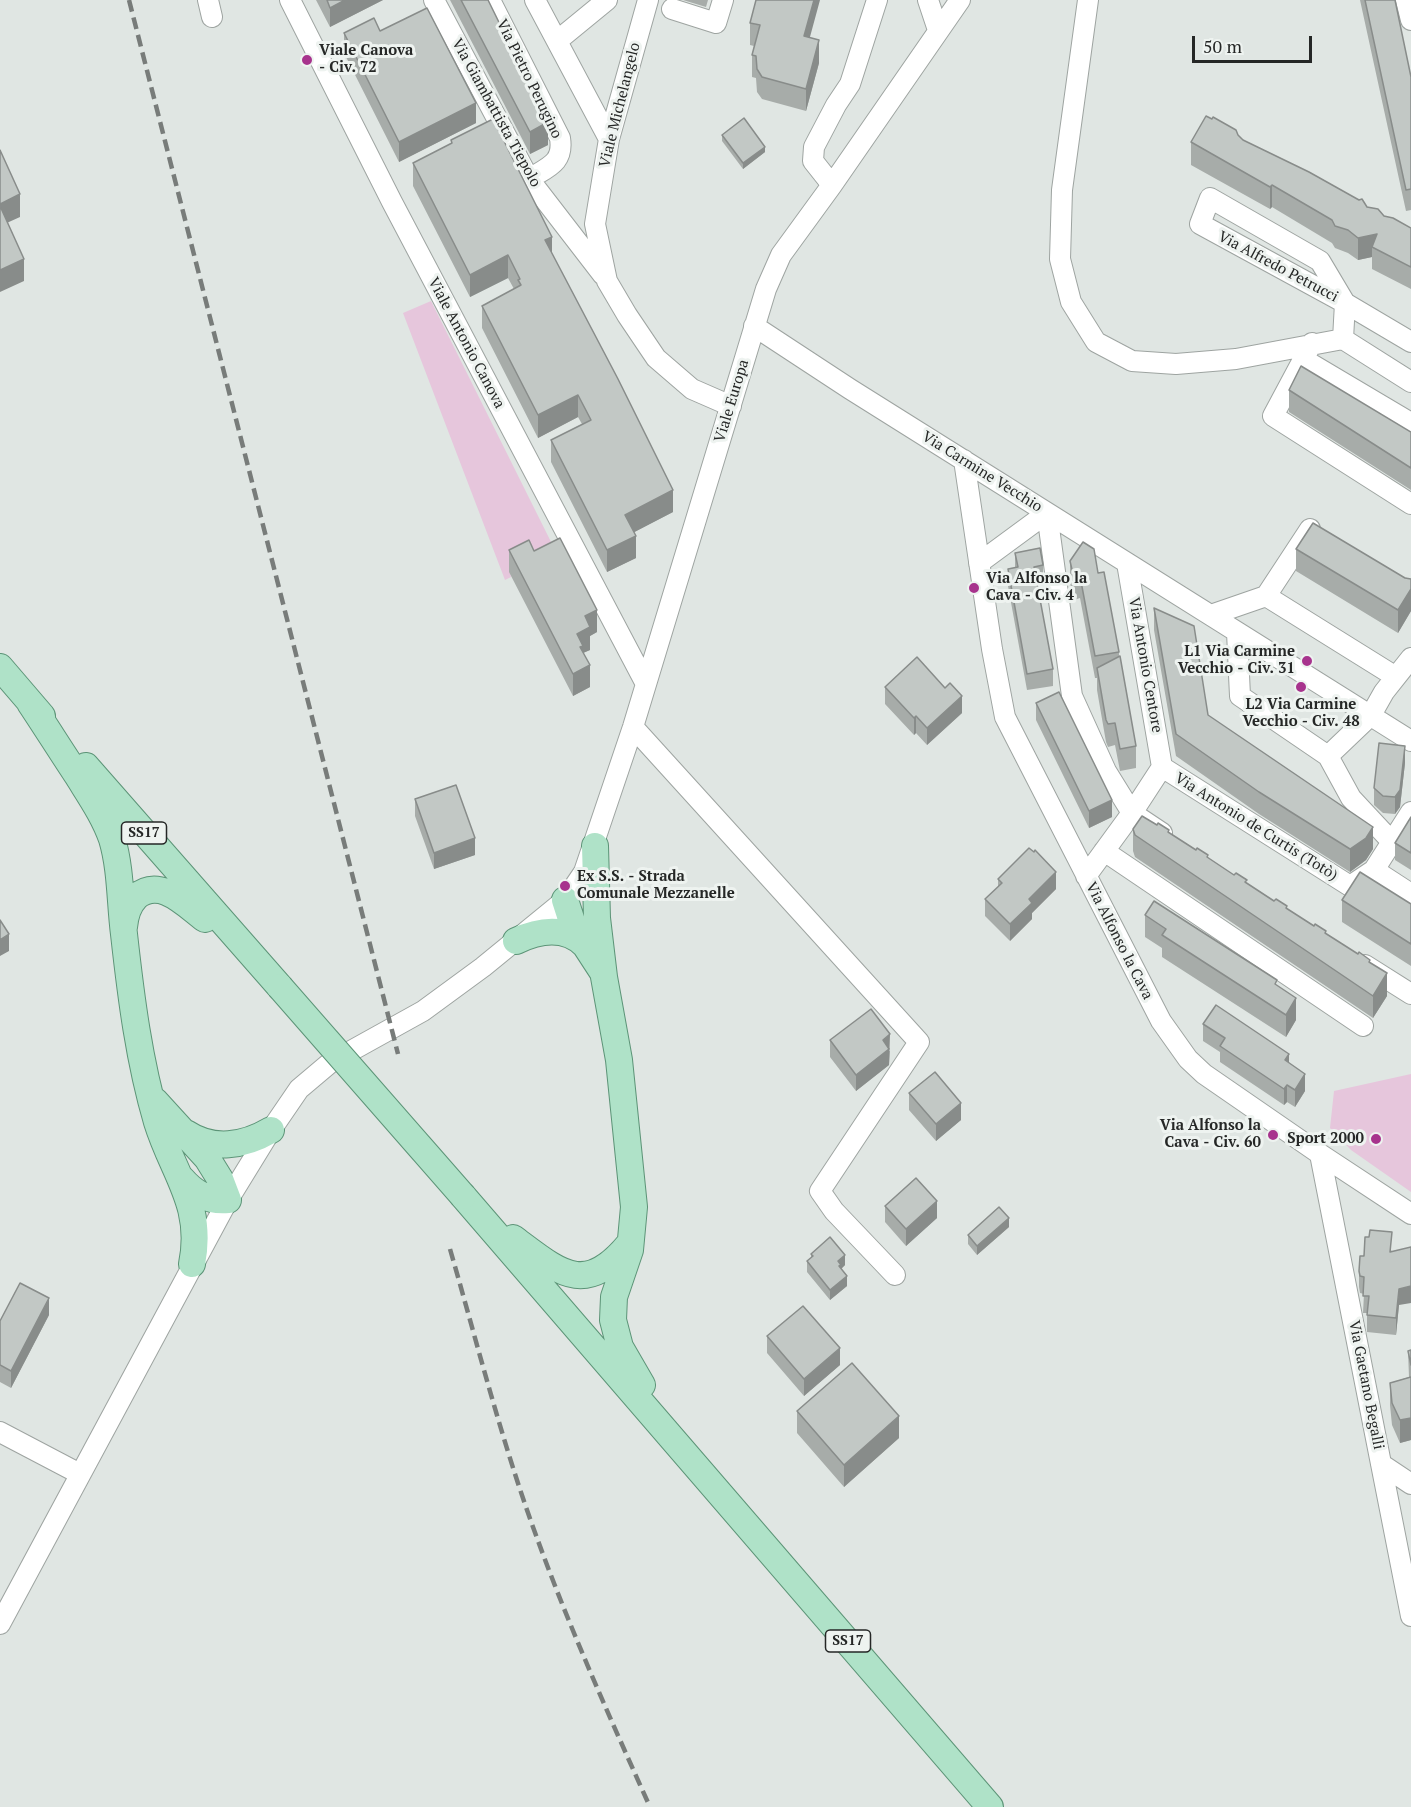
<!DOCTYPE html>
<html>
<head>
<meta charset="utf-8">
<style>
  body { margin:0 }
  #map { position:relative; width:1411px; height:1807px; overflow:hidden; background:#e0e6e3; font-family:"PT Serif",serif }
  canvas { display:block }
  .scale { position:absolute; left:1192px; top:36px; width:120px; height:27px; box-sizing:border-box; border:3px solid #252726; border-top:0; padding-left:8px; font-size:18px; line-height:21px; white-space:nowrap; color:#252726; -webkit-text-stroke:4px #eef3f0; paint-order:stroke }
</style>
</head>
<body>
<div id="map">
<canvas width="1411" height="1807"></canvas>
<div class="scale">50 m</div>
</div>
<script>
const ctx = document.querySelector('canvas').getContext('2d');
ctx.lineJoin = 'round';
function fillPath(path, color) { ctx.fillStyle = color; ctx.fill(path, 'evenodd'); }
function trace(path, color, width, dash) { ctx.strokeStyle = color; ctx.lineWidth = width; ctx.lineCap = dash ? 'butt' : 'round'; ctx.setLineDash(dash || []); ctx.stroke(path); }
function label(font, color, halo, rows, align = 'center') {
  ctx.font = font + ' "PT Serif",serif'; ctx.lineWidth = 6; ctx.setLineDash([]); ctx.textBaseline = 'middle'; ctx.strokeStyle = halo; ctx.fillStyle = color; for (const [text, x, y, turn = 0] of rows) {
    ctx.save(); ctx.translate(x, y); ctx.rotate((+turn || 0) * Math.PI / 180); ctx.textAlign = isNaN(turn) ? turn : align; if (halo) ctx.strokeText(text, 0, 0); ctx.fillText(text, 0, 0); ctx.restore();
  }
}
const green = new Path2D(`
  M431 301 560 560 510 573 511 577 505 580 403 313Z
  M1411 1074V1192L1351 1150 1330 1128 1334 1091Z`);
const minor = new Path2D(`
  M208 0 212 17
  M290 0 392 202 646 684
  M434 0 529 179 603 275
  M490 0 560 138C564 163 548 167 529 179
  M535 0 609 139
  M648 0 609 139 595 224 607 281 627 315 656 358 692 389 731 406
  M928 0 938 30
  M1088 0 1062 190 1060 259 1071 302 1096 342 1132 361 1176 364 1236 359 1343 339 1411 382
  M1406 0 1411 20
  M672 9 716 23 723 0
  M557 41 607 0
  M832 185 813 161 814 147 836 105 850 84 877 0
  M754 326 850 389 1411 741
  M1343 339 1345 303 1200 224 1210 198 1320 261 1345 303 1411 342
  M1312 343 1273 416 1411 504
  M1303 359 1411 423
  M964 460 992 649 1005 717 1161 1021 1188 1059 1204 1074 1320 1154 1411 1214
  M979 563 1047 513 1072 696 1106 771 1132 813 1162 833
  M1127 563 1162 767
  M1266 596 1310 529
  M1211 615 1266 596 1396 677
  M1237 632 1240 696 1328 756 1371 715 1384 692 1411 658
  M633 727 919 1042 820 1191 834 1211 895 1275
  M1328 756 1351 798 1392 842
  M1162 767 1350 886 1374 870 1411 894
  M1104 851 1363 1026
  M1374 870 1411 812
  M1086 876 1132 813 1162 767
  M1365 965 1411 994
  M1320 1154 1411 1616
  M0 1432 80 1474
  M1381 1464 1411 1484
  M0 1624 228 1200 271 1130 299 1089 331 1062 423 1011 483 967 565 900 584 872 633 727 766 289 781 255 832 185 960 0`);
const major = new Path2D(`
  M0 667 42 716
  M30 703C46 727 61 751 77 775 90 796 104 816 112 839 121 869 120 903 124 934 131 997 139 1061 157 1122 173 1174 204 1205 192 1264
  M86 766 280 987
  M595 846 597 918 604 977 619 1060 634 1207 630 1250 614 1297 613 1320 620 1347 642 1385
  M565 900 574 928 602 971
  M124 927C125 916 128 905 136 897 160 876 186 905 205 919
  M516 941C539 930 566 926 585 945
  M155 1101 207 1158 220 1179 228 1200C209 1202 194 1193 182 1179
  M186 1133C213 1151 244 1146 271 1130
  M463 1196 990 1807
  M513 1238C560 1273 585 1298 630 1243`);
const rail = new Path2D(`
  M129 0 398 1054
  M450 1249C478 1346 502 1443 537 1538 570 1629 610 1718 650 1807`);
const majorBridge = new Path2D(`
  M280 987 463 1196`);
const wall = new Path2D(`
  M316 0H383L330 27Z
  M450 0H488L548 145 530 154Z
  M683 0H708L706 7Z
  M1360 0H1395L1411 77V210L1406 211Z
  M750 23 810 38 819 63 806 111 762 99 757 92 756 78 752 77V55L754 46 750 45Z
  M380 31 476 123 399 162 344 53V33Z
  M722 135 765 152 743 169 722 141Z
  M1238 135 1243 140 1384 216 1411 228V289L1372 269V257L1358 260 1348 253 1335 248 1332 243 1272 207 1270 209 1191 165V142Z
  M451 140 552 254 673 512 634 532 636 558 607 572 551 462V440L582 424 578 417 538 438 482 328V306L514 289 508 278 470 297 413 186V163L451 144Z
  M1289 390 1411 432V490L1289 412Z
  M1296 549 1411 579V611L1398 633 1296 571Z
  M509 550 534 551 597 632 590 636V650L583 653 590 687 573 696 509 572Z
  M1015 553 1043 565V582L1037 583 1053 669V686L1027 690 1008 586V569L1015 568Z
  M1070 561 1098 573 1119 652V657L1136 746V768L1120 771 1115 745 1108 747 1106 742 1097 690V678H1095L1080 598 1074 600 1070 583Z
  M1154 608 1208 715 1373 849 1366 860 1350 872 1259 814 1176 756 1154 630Z
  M885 687 962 713 927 745 916 733 914 735 885 704Z
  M1036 703 1112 817 1089 828 1036 720Z
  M1405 763 1400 807 1395 814 1383 813 1374 805V788Z
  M415 799 475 855 434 869 415 816Z
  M1411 817V870L1395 860V843Z
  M1133 829 1169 833 1370 963 1387 996 1373 1018 1135 857 1133 851Z
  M998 879 1056 889 1032 913V919L1010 941 985 916V899L998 887Z
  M1342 900 1411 904V966L1342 922Z
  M1145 915 1277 986 1296 1020 1286 1037 1162 957V948L1145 937Z
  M1203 1024 1289 1063 1305 1091 1295 1107 1287 1102 1284 1105 1220 1062V1052L1203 1041Z
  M830 1040 890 1051 889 1065 856 1091 830 1057Z
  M909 1093 961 1120 936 1141 909 1110Z
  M885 1206 937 1218 906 1246 885 1222Z
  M1009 1227 977 1255 968 1244V1235Z
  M1369 1237 1392 1251 1399 1305 1396 1335 1367 1332V1313H1363L1364 1294 1360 1293 1359 1287V1271Z
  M811 1254 845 1265 841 1269 847 1286 830 1300 807 1272V1261L811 1258Z
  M49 1315 11 1388 0 1382V1321Z
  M767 1336 840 1365 804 1396 767 1353Z
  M1411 1350V1440L1400 1443 1392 1425 1390 1405V1383L1409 1377 1408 1351Z
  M797 1411 899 1438 844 1487 797 1433Z`);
const shadedWall = new Path2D(`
  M345 0H383L330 27V8Z
  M814 0H820L804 59V36Z
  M819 40V63L806 111V89Z
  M476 103V123L399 162V142Z
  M548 122V145L530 154V132Z
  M765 147V152L743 169V163Z
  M1272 185V207L1270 209V187Z
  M20 194V217L0 226V204Z
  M1377 234 1372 247V257L1358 260V238Z
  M552 237V259L545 240Z
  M508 255V278L470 297V275Z
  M24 259V281L0 292V270Z
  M578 395V417L538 438V415Z
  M673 490V512L625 537V515Z
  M636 536V558L607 572V550Z
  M1411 589V611L1398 633V610Z
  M597 610V632L590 636V650L583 653V669L577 634 585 616Z
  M590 665V687L573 696V674Z
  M962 696V713L927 745V728Z
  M916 716V733L914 735V718Z
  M1405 746V763L1400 807 1395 814V797Z
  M1112 800V817L1089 828V811Z
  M1373 827V849L1366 860 1350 872V849Z
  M475 838V855L434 869V853Z
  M1056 872V889L1032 913V919L1010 941V924L1029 899Z
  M9 934V951L0 956V940Z
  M1387 973V996L1373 1018V996Z
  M1296 998V1020L1286 1037V1015Z
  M890 1034 889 1065 856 1091V1075L883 1040Z
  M1289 1054V1070L1285 1060Z
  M1305 1074V1091L1295 1107V1090Z
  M1287 1085V1102L1284 1105V1089Z
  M961 1103V1120L936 1141V1124Z
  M937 1201V1218L906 1246V1229Z
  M1009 1218V1227L977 1255V1246Z
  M845 1255V1265L841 1269V1275L838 1261Z
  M847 1276V1286L830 1300V1290Z
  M1411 1286V1303L1399 1305 1396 1335V1318L1399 1289Z
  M49 1298V1315L11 1388V1371Z
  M840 1348V1365L804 1396V1379Z
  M899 1416V1438L844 1487V1465Z
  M1411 1418V1440L1400 1443V1420Z`);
const building = new Path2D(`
  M327 0H345L330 8Z
  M461 0H488L548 122 530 132Z
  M756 0H814L804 36 819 40 806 89 762 77 757 69 756 56 752 55 760 25 750 23Z
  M1365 0H1395L1411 77V189L1406 190Z
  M427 8 476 103 399 142 344 33 374 18 380 31Z
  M1206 116 1212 119 1213 117 1236 130 1238 135 1243 140 1309 172 1359 200 1362 199 1367 207 1378 209 1384 216 1393 218 1411 228V267L1372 247 1377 234 1358 238 1348 230 1335 226 1332 220 1272 185 1270 187 1191 142Z
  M744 118 765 147 743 163 722 135Z
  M493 119 552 237 545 240 618 379 673 490 625 515 636 536 607 550 551 440 591 420 578 395 538 415 482 306 521 285 518 280 520 279 508 255 470 275 413 163 452 143 451 140Z
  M0 150 20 194 0 204Z
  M0 206 24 259 0 270Z
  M1301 366 1411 432V468L1289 390Z
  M1313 523 1405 578 1411 579V589L1398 610 1296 549Z
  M560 538 597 610 585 616 590 627 577 634 583 646 580 647 590 665 573 674 509 550 529 540 534 551Z
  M1083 542 1094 549 1098 573 1104 572 1119 652 1095 656 1080 576 1074 578 1070 561Z
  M1040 548 1043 565 1034 567 1053 669 1027 674 1008 569 1018 567 1015 553Z
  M1154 608 1194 626 1208 715 1373 827 1366 838 1350 849 1259 792 1176 734Z
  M1120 656 1136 746 1120 749 1115 723 1108 724 1106 720 1097 668Z
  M917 657 945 688 950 683 962 696 927 728 916 716 914 718 885 687Z
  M1059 692 1112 800 1089 811 1036 703Z
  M1379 743 1405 746 1400 790 1395 797 1383 796 1374 788Z
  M456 785 475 838 434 853 415 799Z
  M1142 816 1157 825 1158 823 1169 830 1168 832 1196 850 1197 848 1208 855 1207 857 1234 875 1236 873 1247 880 1245 882 1274 901 1276 899 1287 906 1286 908 1314 926 1315 924 1326 931 1325 933 1358 954 1359 952 1370 960 1369 962 1387 973 1373 996 1135 835 1133 829Z
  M1411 817V853L1395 843Z
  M1029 848 1034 852 1035 850 1056 872 1029 899 1032 903 1010 924 985 899 1002 883 998 879Z
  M1360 872 1411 904V944L1342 900Z
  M1154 901 1277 980 1275 984 1296 998 1286 1015 1162 935 1166 929 1145 915Z
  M0 920 9 934 0 940Z
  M1216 1005 1289 1054 1285 1060 1305 1074 1295 1090 1287 1085 1284 1089 1220 1046 1225 1038 1203 1024Z
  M871 1009 890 1034 883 1040 889 1049 856 1075 830 1040Z
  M935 1072 961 1103 936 1124 909 1093Z
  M916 1178 937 1201 906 1229 885 1206Z
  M999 1207 1009 1218 977 1246 968 1235Z
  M1370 1230 1392 1232 1390 1252 1411 1247V1286L1399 1289 1396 1318 1367 1315 1369 1296H1363L1364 1277 1360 1276 1359 1271 1360 1256H1364L1365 1237H1369Z
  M830 1237 845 1255 838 1261 841 1265 839 1266 847 1276 830 1290 807 1261 813 1256 811 1254Z
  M20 1283 49 1298 11 1371 0 1365V1321Z
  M803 1306 840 1348 804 1379 767 1336Z
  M1411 1350V1365L1408 1351Z
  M852 1363 899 1416 844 1465 797 1411Z
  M1411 1377V1418L1400 1420 1392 1403 1390 1383Z`);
const markers = [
  [307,60,6,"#a7338d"],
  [974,588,6,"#a7338d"],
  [1307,661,6,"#a7338d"],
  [1301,687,6,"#a7338d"],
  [565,886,6,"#a7338d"],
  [1273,1135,6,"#a7338d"],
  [1376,1139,6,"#a7338d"]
];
const shields = [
  [144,833,45],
  [848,1641,45]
];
const shieldNames = [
  ["SS17",144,833],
  ["SS17",848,1641]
];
const poiNames = [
  ["Viale Canova",319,51],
  ["- Civ. 72",319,68],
  ["Via Alfonso la",986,579],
  ["Cava - Civ. 4",986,596],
  ["L1 Via Carmine",1295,652,"right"],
  ["Vecchio - Civ. 31",1295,669,"right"],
  ["L2 Via Carmine",1301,705,"center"],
  ["Vecchio - Civ. 48",1301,722,"center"],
  ["Ex S.S. - Strada",577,877],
  ["Comunale Mezzanelle",577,894],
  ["Via Alfonso la",1261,1126,"right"],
  ["Cava - Civ. 60",1261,1143,"right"],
  ["Sport 2000",1364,1139,"right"]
];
const streetNames = [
  ["Via Pietro Perugino",529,79,64],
  ["Viale Michelangelo",620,105,-76],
  ["Via Giambattista Tiepolo",496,113,61],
  ["Via Alfredo Petrucci",1278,267,28],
  ["Viale Antonio Canova",466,343,62],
  ["Viale Europa",732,401,-73],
  ["Via Carmine Vecchio",982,472,32],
  ["Via Antonio Centore",1145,665,80],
  ["Via Antonio de Curtis (Totò)",1256,827,32],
  ["Via Alfonso la Cava",1119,941,63],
  ["Via Gaetano Begalli",1366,1385,79]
];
fillPath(green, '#e6c6dc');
trace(minor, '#9ea4a1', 22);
trace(major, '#5c9477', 28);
trace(minor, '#fff', 20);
trace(major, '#afe2c8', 26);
trace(rail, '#787c7a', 4.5, [12, 6]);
trace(majorBridge, '#5c9477', 28, []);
trace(majorBridge, '#afe2c8', 26);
fillPath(wall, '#a7aca9');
fillPath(shadedWall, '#888c8a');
fillPath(building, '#c2c8c5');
trace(building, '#888c8a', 1.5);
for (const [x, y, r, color] of markers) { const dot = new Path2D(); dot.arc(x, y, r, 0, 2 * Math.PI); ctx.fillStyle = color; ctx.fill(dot); trace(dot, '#eef3f0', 2); }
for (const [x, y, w] of shields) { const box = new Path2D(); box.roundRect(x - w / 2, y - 11, w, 22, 4.5); ctx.fillStyle = '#eef3f0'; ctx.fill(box); trace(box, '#252726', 1.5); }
label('bold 14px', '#252726', null, shieldNames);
label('bold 15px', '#252726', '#eef3f0', poiNames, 'left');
label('15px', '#252726', '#eef3f0', streetNames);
</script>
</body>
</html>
